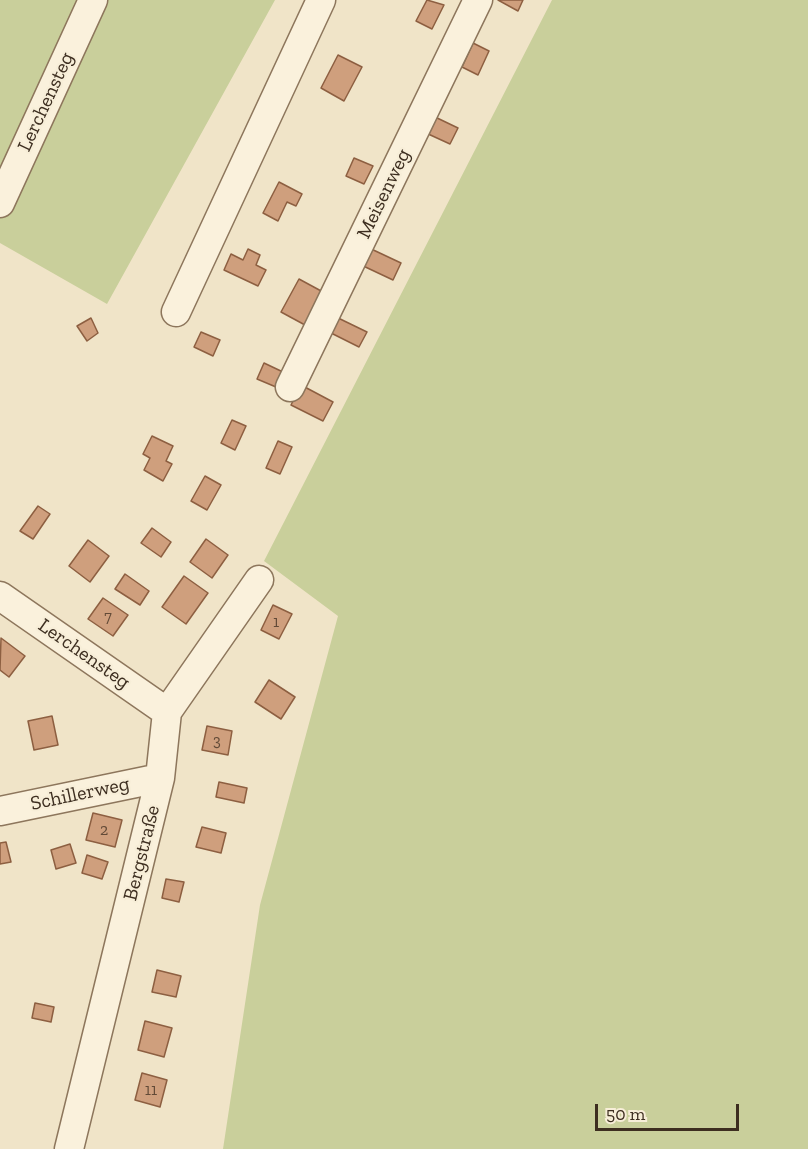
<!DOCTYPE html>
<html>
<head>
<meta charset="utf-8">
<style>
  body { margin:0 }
  #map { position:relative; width:808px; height:1149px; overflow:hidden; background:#f0e4c8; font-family:"Zilla Slab",serif }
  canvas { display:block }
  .scale { position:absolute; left:595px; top:1104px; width:144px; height:27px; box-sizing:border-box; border:3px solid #3d2e20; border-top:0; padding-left:8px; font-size:18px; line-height:21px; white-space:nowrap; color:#3d2e20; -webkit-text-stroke:4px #f7eed8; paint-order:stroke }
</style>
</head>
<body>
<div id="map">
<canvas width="808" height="1149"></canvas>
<div class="scale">50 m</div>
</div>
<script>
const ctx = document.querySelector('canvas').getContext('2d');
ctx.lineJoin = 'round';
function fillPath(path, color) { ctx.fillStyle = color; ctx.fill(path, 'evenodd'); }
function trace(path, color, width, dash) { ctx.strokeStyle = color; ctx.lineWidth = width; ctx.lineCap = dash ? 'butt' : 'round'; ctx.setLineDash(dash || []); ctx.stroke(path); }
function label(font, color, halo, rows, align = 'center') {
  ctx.font = font + ' "Zilla Slab",serif'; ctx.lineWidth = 4.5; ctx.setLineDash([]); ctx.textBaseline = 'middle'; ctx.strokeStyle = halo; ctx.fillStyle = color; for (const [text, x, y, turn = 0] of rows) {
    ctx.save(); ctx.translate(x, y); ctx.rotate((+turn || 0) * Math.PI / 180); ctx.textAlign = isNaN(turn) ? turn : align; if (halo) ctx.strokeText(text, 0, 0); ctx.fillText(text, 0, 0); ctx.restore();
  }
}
const green = new Path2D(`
  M0 0H275L107 304 0 243Z
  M552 0H808V1149H223L260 905 338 616 264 561Z`);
const building = new Path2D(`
  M427 0 444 5 432 29 416 21Z
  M498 0H523L518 11Z
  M473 43 489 51 478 75 462 67Z
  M338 55 362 67 344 101 321 88Z
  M433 116 458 128 450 144 426 133Z
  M354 158 373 166 364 184 346 176Z
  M279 182 302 194 296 206 287 202 278 221 263 213Z
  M367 247 401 263 393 280 359 264Z
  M248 249 260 255 256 265 266 270 258 286 224 270 231 254 243 260Z
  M299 279 323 292 305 325 281 312Z
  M334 316 367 332 359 347 327 331Z
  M91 318 98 333 87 341 77 326Z
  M201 332 220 340 213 356 194 347Z
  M264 363 283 372 276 387 257 379Z
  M301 385 333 402 323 421 291 405Z
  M232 420 246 426 235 450 221 443Z
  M152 436 173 446 166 461 172 464 163 481 144 470 150 458 143 454Z
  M278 441 292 447 280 474 266 468Z
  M205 476 221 485 207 510 191 501Z
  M38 506 50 514 33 539 20 531Z
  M152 528 171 542 161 557 141 543Z
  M206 539 228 555 212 578 190 562Z
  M88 540 109 556 90 582 69 566Z
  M125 574 149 591 140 605 115 589Z
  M184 576 208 593 186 624 162 607Z
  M103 598 128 615 113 636 88 619Z
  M273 605 292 614 279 639 261 630Z
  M1 638 25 656 9 677 0 670Z
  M269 680 295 697 281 719 255 702Z
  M52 716 58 745 34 750 28 721Z
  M207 726 232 731 228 755 202 750Z
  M219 782 247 788 244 803 216 797Z
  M93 813 122 820 115 847 86 840Z
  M202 827 226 833 221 853 196 847Z
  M6 842 11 862 0 864V843Z
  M70 844 76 863 56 869 51 850Z
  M87 855 108 862 102 879 82 873Z
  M166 879 184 882 179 902 162 898Z
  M157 970 181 976 176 997 152 992Z
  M35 1003 54 1007 51 1022 32 1018Z
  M145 1021 172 1028 164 1057 138 1050Z
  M142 1073 167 1080 160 1107 135 1100Z`);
const minor = new Path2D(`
  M0 203 93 0
  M176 312 321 0
  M290 387 478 0
  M0 596 167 712
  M0 811 160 778
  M69 1149 160 778 167 712 259 580`);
const numberNames = [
  ["7",108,617],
  ["1",276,622],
  ["3",217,741],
  ["2",104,830],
  ["11",151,1090]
];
const streetNames = [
  ["Lerchensteg",46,102,-65],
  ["Meisenweg",384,194,-64],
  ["Lerchensteg",84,654,35],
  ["Schillerweg",80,794,-12],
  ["Bergstraße",142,853,-76]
];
fillPath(green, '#c9cf9b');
fillPath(building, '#cf9f7d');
trace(building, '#8d5f41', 1.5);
trace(minor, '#8d765c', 31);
trace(minor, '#faf1dc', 28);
label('16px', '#624a37', null, numberNames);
label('20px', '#3d2e20', '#f7eed8', streetNames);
</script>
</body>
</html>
